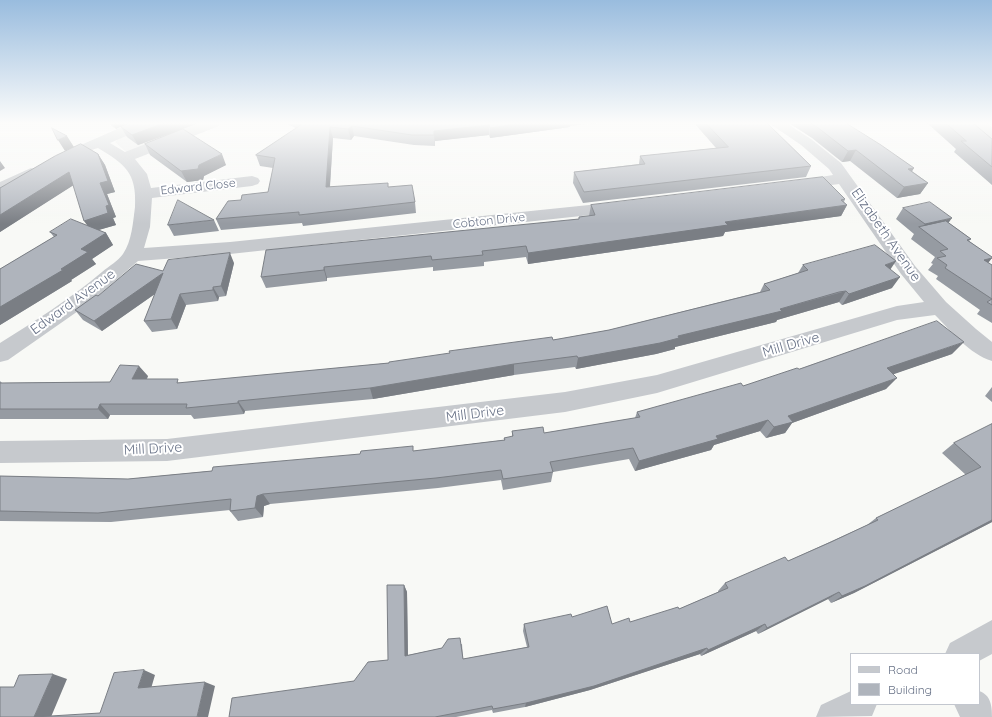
<!DOCTYPE html>
<html>
<head>
<meta charset="utf-8">
<style>
  body { margin:0 }
  #map { position:relative; width:992px; height:717px; overflow:hidden; background:#f8f9f6; font-family:Quicksand,sans-serif }
  canvas { display:block }
  .legend { position:absolute; left:850px; top:653px; width:130px; height:52px; box-sizing:border-box; background:#fff; border:1px solid #c3c7cf; margin:0; padding:5px 7px; list-style:none; font-size:12px; color:#687287 }
  .legend li { display:flex; align-items:center; gap:8px; height:20px }
  .legend b { width:20px; border:1px solid #c3c7cf }
</style>
</head>
<body>
<div id="map">
<canvas width="992" height="717"></canvas>
<ul class="legend">
<li><b style="height:5px;background:#c6c9cd"></b>Road</li>
<li><b style="height:11px;background:#afb4bc"></b>Building</li>
</ul>
</div>
<script>
const ctx = document.querySelector('canvas').getContext('2d');
ctx.lineJoin = 'round';
function fillPath(path, color) { ctx.fillStyle = color; ctx.fill(path, 'evenodd'); }
function trace(path, color, width, dash) { ctx.strokeStyle = color; ctx.lineWidth = width; ctx.lineCap = dash ? 'butt' : 'round'; ctx.setLineDash(dash || []); ctx.stroke(path); }
function label(font, color, halo, rows, align = 'center') {
  ctx.font = font + ' Quicksand,sans-serif'; ctx.lineWidth = 4; ctx.setLineDash([]); ctx.textBaseline = 'middle'; ctx.strokeStyle = halo; ctx.fillStyle = color; for (const [text, x, y, turn = 0] of rows) {
    ctx.save(); ctx.translate(x, y); ctx.rotate((+turn || 0) * Math.PI / 180); ctx.textAlign = isNaN(turn) ? turn : align; if (halo) ctx.strokeText(text, 0, 0); ctx.fillText(text, 0, 0); ctx.restore();
  }
}
const built = new Path2D(`
  M151 123H208L128 154 115 142 124 134Z`);
const minor = new Path2D(`
  M131 123H151L149 126 110 143 125 152 200 123H221L219 126 135 159 147 174 151 188 252 176 258 178 260 181 258 184 252 186 152 198 150 227 144 248 230 242 618 202 624 203 626 207 624 211 618 212 230 254 138 261 91 302 8 360 0 362V343C35 321 70 299 102 272 109 266 118 261 123 254 132 241 133 222 135 207 137 173 125 164 98 148L88 151 83 150 81 147 83 144Z
  M769 123H786L811 139 841 163 915 266 946 302 976 329 992 342V361C969 354 951 331 935 315L897 320 657 393 565 412 167 461 0 463V441L167 439 565 392 657 375 897 306 924 302 901 274 839 184 795 190 789 188 787 185 789 182 833 175 829 169 801 145Z
  M971 123H987L992 127V138L987 137Z
  M31 168 37 170 39 173 37 176 0 193V182Z
  M992 620V654L979 661V654H945L950 643Z
  M851 691V704H877L872 716 816 717 821 705Z
  M979 691C991 695 992 706 992 717H960L954 704H979Z`);
const wall = new Path2D(`
  M108 123H128L116 129Z
  M199 123 183 129 226 165 204 176 203 180 187 182 150 155 145 144 183 129 138 145 127 137 121 127Z
  M285 123H599L570 126V127L490 138 489 135 435 141V146L414 145 354 136 351 140 333 138 330 187H389L415 202 416 213 303 226 302 223 221 230 216 219 241 200 268 192 273 168 260 166 256 155 296 128Z
  M694 123H767L811 166 806 177 583 203 573 183 574 172 639 164 640 156 716 148Z
  M789 123H846L914 168 912 171 928 183 920 194 897 198 850 161 842 162 812 138Z
  M927 123H973L992 139V185L954 152 956 149Z
  M98 154 105 165 115 192 107 194 116 217 113 218 116 225 98 230 106 233 113 245 92 259 96 264 71 280 72 281 0 325V269L54 237 50 232 88 226 73 185 0 232V188Z
  M845 199 844 202 847 205 841 216 725 232 723 236 528 264 526 257 484 262V266L433 271V267L327 278V281L266 288 261 277 579 219V217L589 216 591 205Z
  M903 208 949 223 971 239 969 241 992 258 988 263 992 265V323L977 314 980 310 936 279 938 276 928 270 933 264 931 263 935 257 911 239 914 234 896 219Z
  M214 220 219 231 174 236 168 225Z
  M234 263 226 296 219 297 218 301 186 305 177 329 152 332 144 321 155 294 102 331 83 320 75 310 98 296 163 271Z
  M803 265 890 269 892 288 842 305 839 302 832 304 777 320 776 322 675 347V349L656 354 576 369 575 367 514 375 373 399 245 411 244 414 194 419 191 415H110L108 419H0V381L2 383 110 382 148 376 147 379 181 383 389 363 553 340 609 330 760 292 764 284 798 273Z
  M952 354 893 374 886 389 792 423 785 433 766 438 760 431 714 445 711 450 635 471 629 459 553 472 551 482 503 490 501 480 438 488 270 504 264 506 263 517 238 521 230 511V510L111 522 0 521V476L128 479 414 451 504 440V438L512 437V431L544 433 635 418 637 412 743 386 799 369Z
  M992 387V402L985 396Z
  M992 424V522L854 593 831 603 828 599 758 634 756 631 701 656 700 654 590 690 525 707 493 713 492 710 456 717H229L354 681 388 660 404 585 407 592 408 655 462 644 463 659 527 647 523 631 524 624 572 617 612 624 630 622 679 609 718 592V591L725 583 788 561 867 525 876 518 966 475 942 453 954 443Z`);
const shadedWall = new Path2D(`
  M113 123H128L116 129Z
  M164 123H199L138 145 132 135Z
  M523 123H570V127L490 138V128Z
  M489 125V135L435 141V146L434 135V131Z
  M352 126 354 136 351 140 348 129Z
  M330 127 333 138 329 198 326 187Z
  M67 136 74 147 65 151 58 140Z
  M856 150 850 161 842 162 848 151Z
  M98 154 105 165 115 192 107 194 116 217 113 218 116 225 92 232 84 221 106 206 100 183Z
  M222 154 226 165 204 176 203 180 187 182 181 171 199 165Z
  M0 161 5 168 0 171Z
  M914 168 907 179 908 169Z
  M69 172 77 183 0 232V215Z
  M928 183 920 194 897 198 904 187Z
  M847 205 841 216 725 232 723 236 528 264V253L725 222Z
  M952 218 944 229H921L925 224Z
  M106 233 113 245 92 259 96 264 71 280 72 281 0 325V307L61 269 81 249Z
  M230 253 234 263 226 296 221 286Z
  M992 258 983 269 984 260Z
  M896 261 888 273 885 265Z
  M324 267 327 278V281L324 270Z
  M163 273 169 284 102 331 94 321Z
  M900 277 892 288 842 305 849 294Z
  M213 287 219 297 218 301 213 290Z
  M846 291 839 302 777 320 776 322 675 347V349L656 354 576 369 578 358 678 336 780 309Z
  M180 294 186 305 177 329 171 319Z
  M964 342 952 354 877 380 887 368Z
  M514 364V375L373 399 370 388Z
  M139 366 148 376 141 389 132 379Z
  M897 378 886 389 792 423 785 433 766 438 774 427 788 416Z
  M238 401 245 411 244 414 238 403Z
  M100 404 110 415 108 419 98 409Z
  M768 420 760 431 714 445 711 450 635 471 639 461 716 436Z
  M263 494 270 504 264 506 263 517 255 508 257 496Z
  M992 520V522L854 593 831 603 842 596Z
  M404 585 407 592 408 661 405 656Z
  M839 592 828 599 758 634 767 628Z
  M765 624 756 631 701 656 708 650Z
  M707 648 700 654 590 690 525 707 526 703Z
  M144 670 155 675 150 692 138 688Z
  M53 674 67 679 51 717H34Z
  M205 682 215 686 208 717H197Z`);
const building = new Path2D(`
  M129 123H164L132 135 121 127Z
  M304 123H523L490 128 489 125 434 131V135H412L352 126 348 129 330 127 326 187 388 183V187L412 185 415 202 299 215V212L216 219 228 201 241 200 242 195 268 192 275 158 256 155Z
  M706 123H767L811 166 584 192 574 172 645 164 640 156 728 147Z
  M811 123H846L881 145 914 168 908 169 928 183 904 187 856 150 848 151 817 127Z
  M946 123H973L992 139V167L961 141H966Z
  M52 128 67 136 58 140Z
  M183 129 222 154 199 165 198 169 181 171 145 144Z
  M81 144 98 154 108 181 100 183 109 205 106 206 108 213 84 221 69 172 0 215V188L55 156Z
  M823 177 845 199 841 200 847 205 725 222 728 225 528 253 526 246 482 251 483 255 432 260 431 256 324 267V270L261 277 266 250 579 219V217L595 215 591 205Z
  M178 200 214 220 168 225Z
  M930 202 952 218 925 224 903 208Z
  M71 219 106 233 81 249 88 252 61 269 63 270 0 307V269L57 235 50 232Z
  M946 221 971 239 967 240 992 257V258L984 260 992 265V305L987 302 992 299 945 268 947 265 937 258 946 256 940 251 948 249 919 227Z
  M875 245 896 261 885 265 900 277 849 294 846 291 839 292 780 309 782 311 678 336 679 338 660 343 578 358 577 356 514 364 370 388 238 401V403L186 408 187 404H100L98 409H0V383L110 382 120 365 139 366 132 379H178L177 383 389 363V362L450 353 449 351 552 337 553 340 609 330 770 290 764 284 808 270 803 265Z
  M230 253 221 286 213 287V290L180 294 171 319 144 321 163 273 94 321 75 310 96 295 98 296 136 264 163 271 168 260Z
  M937 321 964 342 887 368 897 378 788 416 793 422 774 427 768 420 716 436 718 439 639 461 633 448 550 462 553 472 503 479 501 470 436 478 263 494 257 496 255 508 230 511 231 499 98 513 0 511V476L128 479 212 471 213 467 360 454 361 451 413 446V451L505 440 504 438 513 436 512 431 543 427 544 433 640 417 637 412 741 383 743 386 797 368 799 369Z
  M992 424V520L865 586 842 596 839 592 767 628 765 624 708 650 707 648 594 686 526 703 493 709 492 706 435 717H229L232 698 354 681 368 662 388 660 387 585H404L405 656 442 648 448 639 460 638 463 659 529 647 524 624 571 614 572 617 607 606 612 624 629 618 630 622 678 607 679 609 728 588 725 583 785 557 788 561 831 542 878 520 876 518 981 467 954 443Z
  M144 670 138 688 205 682 197 717H0V687H14L19 675 53 674 34 717 100 713 114 673Z`);
const farStreetnames = [
  ["Edward Close",198,187,-6],
  ["Cobton Drive",489,221,-6]
];
const streetNames = [
  ["Elizabeth Avenue",886,235,55],
  ["Edward Avenue",73,302,-36],
  ["Mill Drive",791,345,-16],
  ["Mill Drive",475,414,-7],
  ["Mill Drive",153,449,-3]
];
fillPath(built, '#e9eae9');
fillPath(minor, '#c6c9cd');
fillPath(wall, '#969ba2');
fillPath(shadedWall, '#7a7e84');
fillPath(building, '#afb4bc');
trace(building, '#7a7e84', 1);
const sky = ctx.createLinearGradient(0, 0, 0, 224);
sky.addColorStop(0, '#99bcde');
sky.addColorStop(0.55, '#fcfcfb');
sky.addColorStop(1, '#fcfcfb00');
ctx.fillStyle = sky;
ctx.fillRect(0, 0, 992, 224);
label('12px', '#687287', '#fff', farStreetnames);
label('14px', '#687287', '#fff', streetNames);
</script>
</body>
</html>
